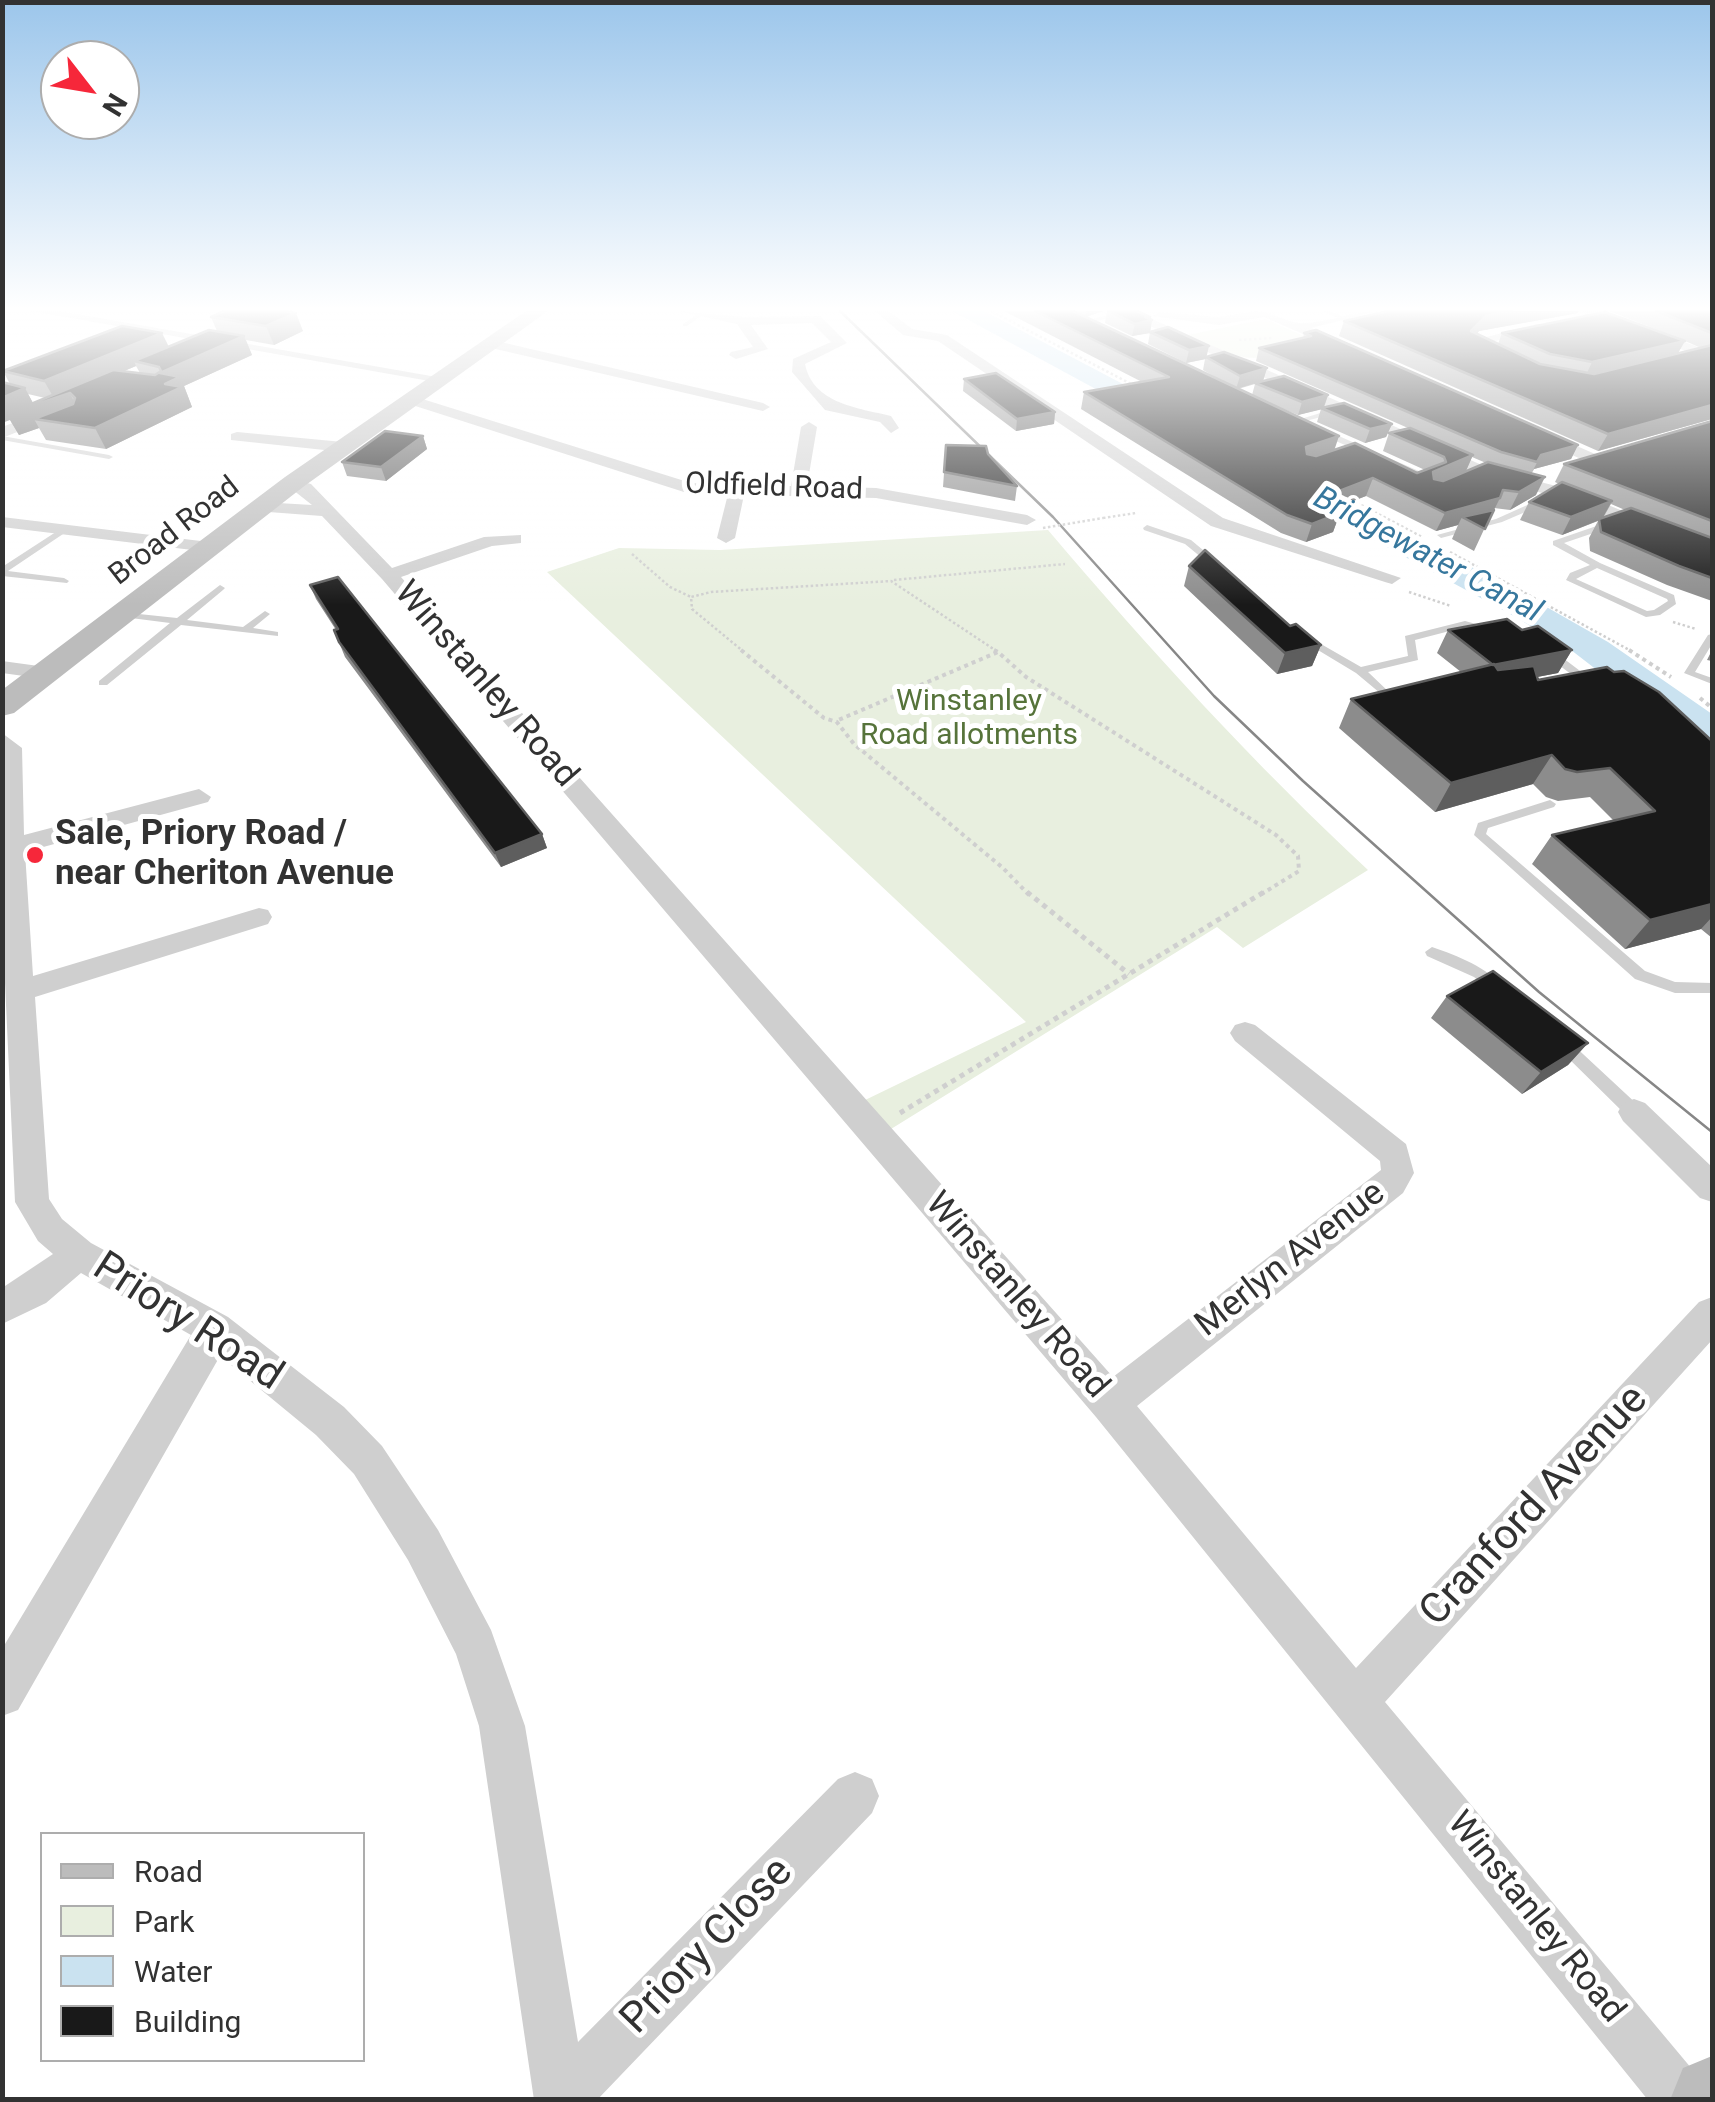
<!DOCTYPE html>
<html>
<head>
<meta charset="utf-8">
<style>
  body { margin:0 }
  #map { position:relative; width:1715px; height:2102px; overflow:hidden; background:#fff; font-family:Roboto,sans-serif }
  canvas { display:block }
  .frame { position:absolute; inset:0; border:5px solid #323232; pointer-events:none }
  .legend { position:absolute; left:40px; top:1832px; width:325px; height:230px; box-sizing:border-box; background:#fff; border:2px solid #adadad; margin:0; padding:12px 18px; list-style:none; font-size:30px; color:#323232 }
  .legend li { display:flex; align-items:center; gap:20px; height:50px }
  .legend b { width:50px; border:2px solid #adadad }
  .north { position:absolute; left:40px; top:40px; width:100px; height:100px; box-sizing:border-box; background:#fff; border:2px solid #adadad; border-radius:50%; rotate:121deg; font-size:28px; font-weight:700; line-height:40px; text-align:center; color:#323232 }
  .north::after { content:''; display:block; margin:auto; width:35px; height:45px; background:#f6273a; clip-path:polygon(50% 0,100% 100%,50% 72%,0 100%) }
</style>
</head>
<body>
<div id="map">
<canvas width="1715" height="2102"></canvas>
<div class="frame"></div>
<ul class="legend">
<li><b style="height:12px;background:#bcbcbc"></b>Road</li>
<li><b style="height:28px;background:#e8efdf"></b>Park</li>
<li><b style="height:28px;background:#cae2f0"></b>Water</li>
<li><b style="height:28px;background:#191919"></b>Building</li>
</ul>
<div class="north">N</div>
</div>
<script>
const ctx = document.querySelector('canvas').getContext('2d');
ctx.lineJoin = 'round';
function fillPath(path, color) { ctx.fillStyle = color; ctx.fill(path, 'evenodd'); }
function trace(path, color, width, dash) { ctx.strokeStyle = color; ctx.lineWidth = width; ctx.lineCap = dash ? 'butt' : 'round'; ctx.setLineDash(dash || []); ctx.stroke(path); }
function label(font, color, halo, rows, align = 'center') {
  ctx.font = font + ' Roboto,sans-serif'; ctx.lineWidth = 10; ctx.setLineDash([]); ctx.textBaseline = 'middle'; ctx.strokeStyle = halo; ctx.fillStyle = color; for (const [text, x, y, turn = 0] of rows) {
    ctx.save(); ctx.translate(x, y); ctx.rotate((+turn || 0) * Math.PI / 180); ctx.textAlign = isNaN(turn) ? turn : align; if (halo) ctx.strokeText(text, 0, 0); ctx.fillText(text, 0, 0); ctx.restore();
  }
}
const green = new Path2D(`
  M1265 319 1311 339C1250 368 1247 361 1188 335Z
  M1048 530C1150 650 1253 763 1368 870L1243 948 1217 927 891 1129 859 1103 1026 1022 547 572 619 548 720 550Z`);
const water = new Path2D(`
  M952 311H984L1536 601 1608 642 1712 714V759L1571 650 1512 615Z`);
const pathFar2 = new Path2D(`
  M991 311 1135 386
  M1239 340 1273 338
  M1348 498 1422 537
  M1103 518 1136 513
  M1450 552 1633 652
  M632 554 670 587 691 597
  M894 580 1065 564
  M1409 592 1451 606
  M1673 622 1696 629
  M744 652 692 609 691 597 711 592 891 581 998 652`);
const pathFar1 = new Path2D(`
  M741 650 824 718 837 722
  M994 650 998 652
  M1629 650 1671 677
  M1700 698 1712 708
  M1029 895 1003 868 854 744 836 721 998 652 1026 677 1276 835 1298 856 1299 871 1260 895`);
const path = new Path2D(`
  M1027 892 1129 974
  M900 1113 1264 892`);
const lane = new Path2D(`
  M1123 311 1125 314 1094 322 1104 327V329L1085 321Z
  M1322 311H1331L1345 318 1340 319Z
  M699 313 704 314 687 326H683V324Z
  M1337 408 1340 412 1298 423 1294 421Z
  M1319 430H1325L1435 478 1428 480 1319 434Z
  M2 436 109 455 113 457 109 459 2 440Z
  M1534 502 1537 503V507L1502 522 1441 538 1437 535 1496 519Z
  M1611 521 1614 522V526L1564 543 1600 563 1674 595 1676 604 1660 615 1646 617 1566 580 1570 573 1590 565 1553 545V541ZM1597 568 1667 599 1668 601 1654 610 1647 611 1576 579Z
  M1147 525 1191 540 1221 565 1213 567 1185 544 1144 530 1143 528Z
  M62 528 69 530 8 571 64 578 69 581 67 583 2 576V567Z
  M220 585 225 588 223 590 187 620 243 627 265 611 270 614 253 628 278 632V636L181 625 107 685H99V681L170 623 123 617 120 616V612L177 618Z
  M1465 621 1498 630 1493 633 1465 627 1415 640 1418 660 1368 672 1390 693 1391 695 1386 698 1356 673 1298 638 1307 636 1361 667 1408 656 1405 636Z
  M1712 634V644L1695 672 1712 678V684L1684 673 1708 635Z
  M1547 652H1555L1596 683V687H1588L1547 656Z
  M1550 800 1556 804 1554 807 1488 828 1486 834 1645 971 1675 982 1712 983V993H1675L1635 979 1474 835 1478 823Z
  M1432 947C1458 956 1487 967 1504 988L1502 992H1492L1474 977 1427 956 1425 952Z
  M1564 1039 1569 1041 1640 1107 1642 1112 1640 1117 1634 1118 1628 1117 1559 1049 1557 1045 1559 1041Z`);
const street = new Path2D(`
  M31 311H60L448 379 441 383Z
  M678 311 744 317 820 316 847 343 805 364C813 404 859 408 891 416L899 428 891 433 880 422 825 410 792 372 793 359 831 342 812 323 751 325 768 349 736 359 729 355 731 352 753 347 737 324Z
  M875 311H889L912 329 947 335 1223 518 1401 578 1392 584 1385 582 1211 526 938 341 903 335Z
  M1117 311H1134L1493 470 1572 490 1712 548V559L1560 498 1481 476Z
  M1255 311C1272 311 1285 322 1300 323 1324 324 1353 311 1379 311L1311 328 1347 344 1349 347 1342 351 1264 317 1219 325 1153 316 1159 312 1219 317Z
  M1581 311H1599L1712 352V361Z
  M1538 324 1543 325V331L1485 343 1487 348 1504 355V361L1476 354 1470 341Z
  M492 340 763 403 770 407 763 411 487 347 485 344Z
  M406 397H416L691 483 791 486 801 427 809 422 817 427 807 486 876 488 1027 515 1036 520 1027 525 876 498 744 495 735 538 726 543 717 538 728 494 684 492 406 403Z
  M50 409 58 414 55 417 2 438V427Z
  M1540 430 1602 457 1604 460 1590 463 1534 438V432Z
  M237 432 343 442 351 447 343 452 231 440V434Z
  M288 478 311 484 392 568 484 537 521 535V543L492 546 401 577 1113 1377 1381 1170 1380 1161 1235 1041 1230 1033 1235 1025 1245 1022 1255 1025 1406 1144 1414 1173 1403 1193 1137 1406 1356 1668 1699 1302 1712 1297V1340L1385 1702 1702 2081 1710 2100H1648L1096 1417 382 579 322 516 255 511 252 507 261 502 312 505 288 486Z
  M2 517 209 542 218 547 209 552 2 527Z
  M2 661 46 667 57 673 46 679 2 673Z
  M2 733 22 748 24 835 199 789 211 797 208 802 25 852 33 976 259 908 268 910 272 917 268 924 35 997 49 1199 62 1219 91 1243 228 1317 344 1407 382 1446 438 1530 491 1630 525 1726 578 2042 838 1779 855 1772 872 1779 879 1796 872 1813 597 2100H534L479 1726 456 1654 408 1560 354 1474 316 1435 220 1356 18 1710 2 1716V1649L191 1335 81 1273 46 1303 2 1324V1288L53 1254 38 1241 15 1202 2 917Z
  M1634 1099 1645 1103 1712 1167V1202L1700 1198 1623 1121 1618 1112 1623 1103Z`);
const secondary = new Path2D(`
  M526 311H548L303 487 14 713 2 716V690L285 477Z
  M1712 2056V2100H1670L1683 2068Z`);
const tram = new Path2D(`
  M840 311 1053 517 1214 696 1303 781 1539 992 1712 1132`);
const pathBridge = new Path2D(`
  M1043 528 1103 518`);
const wall = new Path2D(`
  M1004 311H1104L1085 317 1224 382 1203 370 1205 359 1186 363 1148 344 1150 332 1207 357 1267 368 1263 381 1328 395 1324 408 1392 424 1386 437 1365 443 1317 422 1321 409 1298 415 1271 404 1335 450 1417 473 1425 470 1383 451 1389 433 1408 428 1256 361 1259 348 1303 338 1304 333 1578 445 1571 459 1534 469 1531 474 1536 495 1510 510 1494 508 1474 551 1452 539 1458 525 1436 531 1366 496 1332 509 1340 513 1333 532 1306 542 1281 533 1081 409 1084 392 1142 382ZM1255 384 1252 395 1238 389ZM1472 457 1486 463 1466 471Z
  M1107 311 1152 320 1150 333 1132 336 1105 323Z
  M1609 311H1712V419L1598 451 1339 336 1344 321 1578 313 1479 331 1477 334 1498 344 1502 333 1668 334ZM1685 341 1701 348 1594 374H1592L1678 353Z
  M211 317 303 331 274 345 246 340 252 355 184 386 192 407 106 449 46 440 39 428 19 435 10 420V384L3 371 168 347 217 331ZM136 366 140 373 124 371ZM28 394 45 398 33 403Z
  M964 379 1055 412 1054 424 1016 431 963 391Z
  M1712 421V601L1667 585 1590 551 1589 538 1598 521 1562 535 1520 520 1529 502 1559 484 1555 482 1564 464ZM1611 504 1625 510 1603 518Z
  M423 436 427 449 386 481 347 476 342 462Z
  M946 445 988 454 1017 486 1015 501 943 487Z
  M1189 566 1321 645 1312 666 1277 674 1184 586Z
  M310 585 542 834 547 848 501 867 345 657 334 630H336L316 599Z
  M1448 630H1522L1572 650 1558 673 1537 677 1538 680 1712 741V938L1701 929 1625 949 1532 864 1552 835 1614 821 1590 797 1558 801 1546 797 1533 784 1435 812 1339 728 1351 699 1461 672 1437 653Z
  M1712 650V661L1707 660Z
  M1447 996 1588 1043 1568 1065 1522 1094 1431 1018Z`);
const shadedWall = new Path2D(`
  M1086 311H1104L1085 317Z
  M1512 311H1579L1578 313 1479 331 1465 347 1471 331 1486 316Z
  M296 313 303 331 274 345 266 326Z
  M1145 317H1150L1149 321 1152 320 1150 333 1132 336 1135 324Z
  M162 333 171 351 134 361 136 366 70 394 81 413 34 419 39 428 19 435 10 420 2 423V398L25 388 34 405 54 398 44 381Z
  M244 336 252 355 184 386 192 407 106 449 95 428 160 373Z
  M1685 341 1678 353 1586 375 1592 362Z
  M1209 346 1206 359 1186 363 1189 350Z
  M1267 368 1263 381 1236 389 1240 376Z
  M1328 395 1323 409 1298 415 1302 402Z
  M1712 405V419L1598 451 1608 434Z
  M1055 412 1054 424 1016 431 1017 419Z
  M1392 424 1386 437 1365 443 1370 429Z
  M423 436 427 449 386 481 381 467Z
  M1339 436 1333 454 1301 464 1306 447Z
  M1578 445 1571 459 1534 469 1530 476 1541 455Z
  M1473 455 1465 473 1426 490 1433 472Z
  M1545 477 1536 495 1510 510 1519 492Z
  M1373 478 1366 496 1310 518 1316 500Z
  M1500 498 1491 516 1462 517 1458 525 1436 531 1445 513Z
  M1612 501 1602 519 1562 535 1571 517Z
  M1340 513 1333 532 1306 542 1312 524Z
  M1321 645 1312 666 1277 674 1285 653Z
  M1572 650 1558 673 1480 688 1493 665Z
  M1552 755 1533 784 1435 812 1451 783Z
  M542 834 547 848 501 867 495 853Z
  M1712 904V917L1701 929 1625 949 1650 920Z
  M1588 1043 1568 1065 1522 1094 1541 1072Z`);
const building = new Path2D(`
  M224 311H285L296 313 266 326 211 317Z
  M1035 311H1073L1339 436 1306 447 1307 454 1316 456 1355 443 1417 473 1446 462 1444 457 1389 433 1410 428 1473 455 1433 472 1434 479 1443 481 1488 462 1545 477 1519 492 1503 490 1500 498 1445 513 1373 478 1316 500 1340 513 1312 524 1287 515 1084 392 1169 377Z
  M1108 311H1137L1150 317H1145L1152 320 1135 324Z
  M1388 311H1512L1486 316 1471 331 1540 364 1594 374 1712 345V405L1608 434 1344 321Z
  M1656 311H1712V333Z
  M1605 312 1685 341 1592 362 1550 354 1502 333Z
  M122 326 162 333 44 381 3 371Z
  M1168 327 1209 346 1189 350 1150 332Z
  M209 330 244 336 160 373 180 377 165 384 182 387 95 428 34 419 73 404 75 398 70 393 7 414 113 370 155 375 161 371 159 367 134 361Z
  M1316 330 1578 445 1541 455 1537 462 1501 452 1259 348 1311 336 1304 333Z
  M1224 352 1267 368 1240 376 1206 357Z
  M996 373 1055 412 1017 419 964 379Z
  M1284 376 1328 395 1302 402 1255 383Z
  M2 382 25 388 2 398Z
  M1344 403 1392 424 1370 429 1321 408Z
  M1712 421V521L1564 464Z
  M385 431 423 436 381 467 342 462Z
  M946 445 986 446 988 454 1017 486 944 472Z
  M1562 482 1612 501 1571 517 1529 502Z
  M1631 508 1712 538V578L1679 566 1601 532 1599 519Z
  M1494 510 1485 529 1462 517Z
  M1205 550 1290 626 1296 624 1321 645 1285 653 1189 566Z
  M338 577 542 834 495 853 339 642 334 630 338 629 310 585Z
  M1507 619 1522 630 1538 626 1572 650 1493 665 1448 630Z
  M1494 664 1498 670 1534 666 1538 680 1607 667 1614 672 1624 671 1659 692 1712 741V904L1650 920 1552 835 1655 811 1610 768 1577 772 1565 769 1552 755 1451 783 1351 699Z
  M1493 971 1588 1043 1541 1072 1447 996Z`);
const markers = [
  [35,855,10,"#f6273a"]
];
const farStreetnames = [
  ["Oldfield Road",774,488,2],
  ["Broad Road",175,532,-38]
];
const farParknames = [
  ["Winstanley",969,702],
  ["Road allotments",969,736]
];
const farWaternames = [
  ["Bridgewater Canal",1427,556,28]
];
const streetNames = [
  ["Winstanley Road",485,685,49],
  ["Merlyn Avenue",1291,1260,-38],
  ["Winstanley Road",1016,1296,49],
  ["Winstanley Road",1535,1918,51]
];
const poiNames = [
  ["Sale, Priory Road /",55,835],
  ["near Cheriton Avenue",55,875]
];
const nearStreetnames = [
  ["Priory Road",187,1323,33],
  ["Cranford Avenue",1535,1507,-47],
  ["Priory Close",708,1947,-46]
];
fillPath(green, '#e8efdf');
fillPath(water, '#cae2f0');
trace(pathFar2, '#cfcfcf', 2.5, [2.5, 2.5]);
trace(pathFar1, '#cfcfcf', 4, [4, 4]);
trace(path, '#cfcfcf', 5, [5, 5]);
fillPath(lane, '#cfcfcf');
fillPath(street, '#cfcfcf');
fillPath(secondary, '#bcbcbc');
trace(tram, '#878787', 2.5);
trace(pathBridge, '#cfcfcf', 2.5, [2.5, 2.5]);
fillPath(wall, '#8c8c8c');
fillPath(shadedWall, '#5e5e5e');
fillPath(building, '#191919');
trace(building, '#5e5e5e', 2.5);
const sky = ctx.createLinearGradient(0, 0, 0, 605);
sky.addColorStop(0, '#9cc6eb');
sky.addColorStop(0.51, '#fff');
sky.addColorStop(1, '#ffffff00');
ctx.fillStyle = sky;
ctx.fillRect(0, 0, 1715, 605);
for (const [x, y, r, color] of markers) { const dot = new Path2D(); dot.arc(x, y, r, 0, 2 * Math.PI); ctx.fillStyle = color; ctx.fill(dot); trace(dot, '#fff', 4); }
label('30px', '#323232', '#fff', farStreetnames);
label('30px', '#56733a', '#fff', farParknames);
label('italic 32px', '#36779d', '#fff', farWaternames);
label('35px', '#323232', '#fff', streetNames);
label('bold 35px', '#323232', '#fff', poiNames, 'left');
label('42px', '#323232', '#fff', nearStreetnames);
</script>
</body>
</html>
